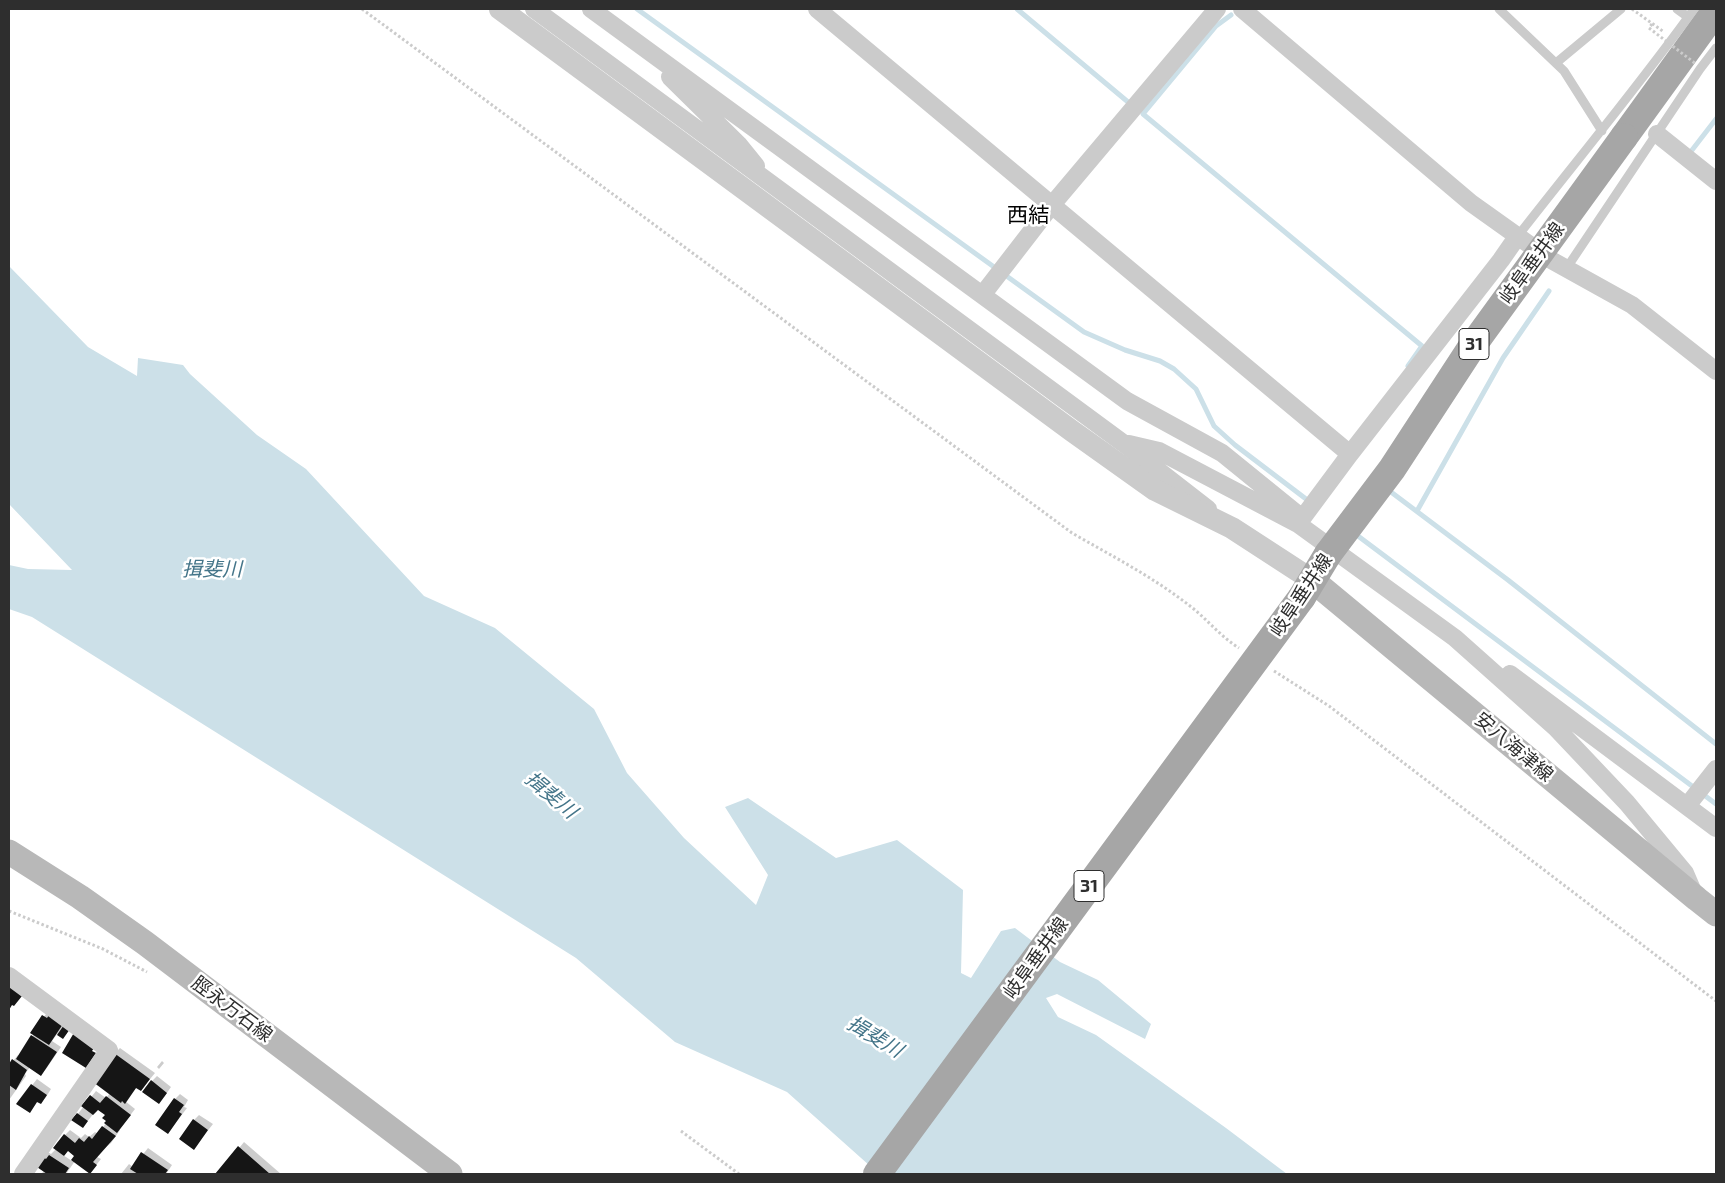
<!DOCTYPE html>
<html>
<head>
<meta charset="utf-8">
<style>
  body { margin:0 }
  #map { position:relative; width:1725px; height:1183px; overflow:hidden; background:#fff; font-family:"Exo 2",sans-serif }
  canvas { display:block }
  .frame { position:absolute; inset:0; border:10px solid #2e2e2e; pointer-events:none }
</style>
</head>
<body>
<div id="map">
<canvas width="1725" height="1183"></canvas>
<div class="frame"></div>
</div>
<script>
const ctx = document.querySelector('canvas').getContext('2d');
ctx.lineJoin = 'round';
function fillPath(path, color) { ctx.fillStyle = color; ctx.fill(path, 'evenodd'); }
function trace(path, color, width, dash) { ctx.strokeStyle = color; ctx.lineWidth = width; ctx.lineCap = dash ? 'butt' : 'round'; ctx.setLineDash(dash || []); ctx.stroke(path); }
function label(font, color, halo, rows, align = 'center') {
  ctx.font = font + ' "Exo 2","Noto Sans JP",sans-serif'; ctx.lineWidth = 5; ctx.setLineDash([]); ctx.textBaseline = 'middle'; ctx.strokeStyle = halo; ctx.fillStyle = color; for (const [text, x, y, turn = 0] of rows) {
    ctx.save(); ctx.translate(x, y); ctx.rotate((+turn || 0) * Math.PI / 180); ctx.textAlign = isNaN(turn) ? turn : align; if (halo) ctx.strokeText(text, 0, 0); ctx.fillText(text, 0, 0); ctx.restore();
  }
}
const water = new Path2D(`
  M9 266 88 347 137 376 138 358 183 365 190 374 257 435 306 469 424 596 495 628 594 709 627 773 684 838 756 905 768 875 725 807 748 798 836 858 897 840 963 890 961 973 971 978 1001 931 1015 928 1060 962 1098 980 1151 1024 1145 1039 1057 994 1046 998 1058 1017 1096 1035 1226 1128 1287 1174H879L787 1092 675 1042 576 958 32 617 9 609V565L28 569 72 570 9 504Z`);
const shadow = new Path2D(`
  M49 1010 74 1023 63 1038 57 1034 52 1041 61 1047 46 1069 41 1074 30 1067 25 1074 26 1076 9 1100V1066L18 1055 19 1056 34 1034 32 1033Z
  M120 1048 155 1073 141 1090 137 1087 125 1101 135 1109 119 1130H120L111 1143 105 1148 104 1147 97 1157 101 1159 90 1173 75 1161 66 1174H41L44 1171 35 1165 46 1151 51 1154 56 1149 65 1135 70 1130 81 1138 85 1134 89 1137 95 1132 98 1134 106 1123 107 1115 98 1108 83 1127 73 1120 96 1091 106 1098 110 1093 115 1053ZM68 1150 76 1156 72 1161 63 1155Z
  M162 1061 164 1063 159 1069 157 1067Z
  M157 1076 171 1087 164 1097 151 1082Z
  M37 1079 51 1089 46 1097 41 1102 38 1101 30 1111 18 1103Z
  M180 1094 188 1100 184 1107 187 1108 168 1133 175 1099Z
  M199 1115 213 1124 194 1148V1120Z
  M244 1142 281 1174H218Z
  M148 1148 172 1165 166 1174H121L129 1164 133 1167Z`);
const stream = new Path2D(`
  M637 9 1084 332 1125 350 1160 361 1174 369 1196 389 1214 426 1235 445 1310 502
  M1017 9 1128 102
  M1231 15 1216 26 1143 114 1422 346 1408 366
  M1689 154 1716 119
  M1387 489 1508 580 1716 744
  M1417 511 1503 358 1549 291
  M1354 533 1716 804`);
const building = new Path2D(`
  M9 985 22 996 14 1006 12 1005 9 1010Z
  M42 1015 47 1018 49 1015 63 1024 49 1045 30 1033Z
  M64 1025 70 1029 63 1039 57 1035Z
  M75 1031 96 1045 92 1051 96 1053 86 1068 62 1053Z
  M31 1035 57 1052 41 1076 16 1059Z
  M114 1053 150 1079 141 1091 136 1088 125 1104 122 1101 121 1103 93 1082Z
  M12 1059 27 1070 16 1090 9 1085V1064Z
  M151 1080 167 1093 159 1104 142 1092Z
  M31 1084 47 1095 41 1104 37 1102 30 1113 16 1104Z
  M90 1095 100 1103 106 1096 131 1115 117 1133 104 1123 106 1121 102 1118 105 1115 98 1110 93 1115 81 1106Z
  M174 1098 184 1105 179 1112 182 1114 168 1134 155 1125Z
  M77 1113 88 1121 83 1128 71 1120Z
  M193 1119 208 1130 194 1150 179 1139Z
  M102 1126 116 1136 93 1162 97 1165 90 1174 71 1160 74 1156 68 1151 64 1156 53 1148 64 1134 75 1143 79 1138 84 1142 89 1136 92 1139Z
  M238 1146 270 1174H215Z
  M141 1152 168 1170 165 1174H138L130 1169Z
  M40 1155 46 1159 49 1155 69 1168 65 1174H47L34 1165Z`);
const path = new Path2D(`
  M362 9 1072 533C1112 556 1153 577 1190 606 1207 619 1221 637 1239 648
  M1632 9 1664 32
  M1274 671 1329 706 1716 1001
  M9 911 103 949 147 972
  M681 1131 739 1174`);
const service = new Path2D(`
  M1499 9 1564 71 1602 131
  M1677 9 1688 17
  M1556 63 1621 9
  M1517 237C1576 161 1638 87 1694 9
  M1566 269 1700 69 1716 48`);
const minor = new Path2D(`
  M534 9 1123 443 1208 509
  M591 9 1127 401 1222 453 1296 513 1298 524
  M817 9 1350 454
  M1242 9 1471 203 1551 260 1632 305 1716 371
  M670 77 739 145 756 166
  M1657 134 1716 181
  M983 294 1051 206 1217 9
  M1129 444 1159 451 1298 524 1455 638 1556 728 1627 803 1685 873 1694 894
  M1298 524 1350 454 1501 260 1517 237
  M1510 674 1716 828
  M1687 806 1716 769
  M9 976 109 1050 23 1174`);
const tertiary = new Path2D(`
  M500 9 1072 431 1155 490 1232 528 1312 580`);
const secondary = new Path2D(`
  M1312 580 1697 899 1716 914
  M9 852 80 897 145 943 450 1174`);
const primary = new Path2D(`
  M1624 137 1716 10
  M1302 597 1328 554`);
const pathBridge = new Path2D(`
  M1652 24 1649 28 1696 64`);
const primaryBridge = new Path2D(`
  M1328 554 1392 469 1473 345 1624 137
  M877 1174 1302 597`);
const shields = [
  [1474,344,30],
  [1089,886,30]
];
const shieldNames = [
  ["31",1474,344],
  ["31",1089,886]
];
const streetNames = [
  ["岐阜垂井線",1532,263,-54],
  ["岐阜垂井線",1301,595,-56],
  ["安八海津線",1514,747,40],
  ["岐阜垂井線",1036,958,-54],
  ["脛永万石線",232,1009,37]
];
const waterNames = [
  ["揖斐川",212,569],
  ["揖斐川",551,795,40],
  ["揖斐川",875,1037,31]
];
const quarterNames = [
  ["西結",1028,215]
];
fillPath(water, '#cce0e8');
fillPath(shadow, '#0003');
trace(stream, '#cce0e8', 5);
fillPath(building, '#151515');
trace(path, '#cbcbcb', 3, [2.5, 2.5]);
trace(service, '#cbcbcb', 9);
trace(minor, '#cbcbcb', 18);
trace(tertiary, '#cbcbcb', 22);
trace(secondary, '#b8b8b8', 25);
trace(primary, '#a6a6a6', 28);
trace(pathBridge, '#cbcbcb', 3, [2.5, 2.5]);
trace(primaryBridge, '#a6a6a6', 28);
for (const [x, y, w] of shields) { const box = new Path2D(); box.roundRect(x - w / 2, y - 15.5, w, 31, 4); ctx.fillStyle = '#fff'; ctx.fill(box); trace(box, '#2e2e2e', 1); }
label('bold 18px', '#2e2e2e', null, shieldNames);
label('19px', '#2e2e2e', '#fff', streetNames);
label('italic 20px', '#447589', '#fff', waterNames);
label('21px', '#000', '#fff', quarterNames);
</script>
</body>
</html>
